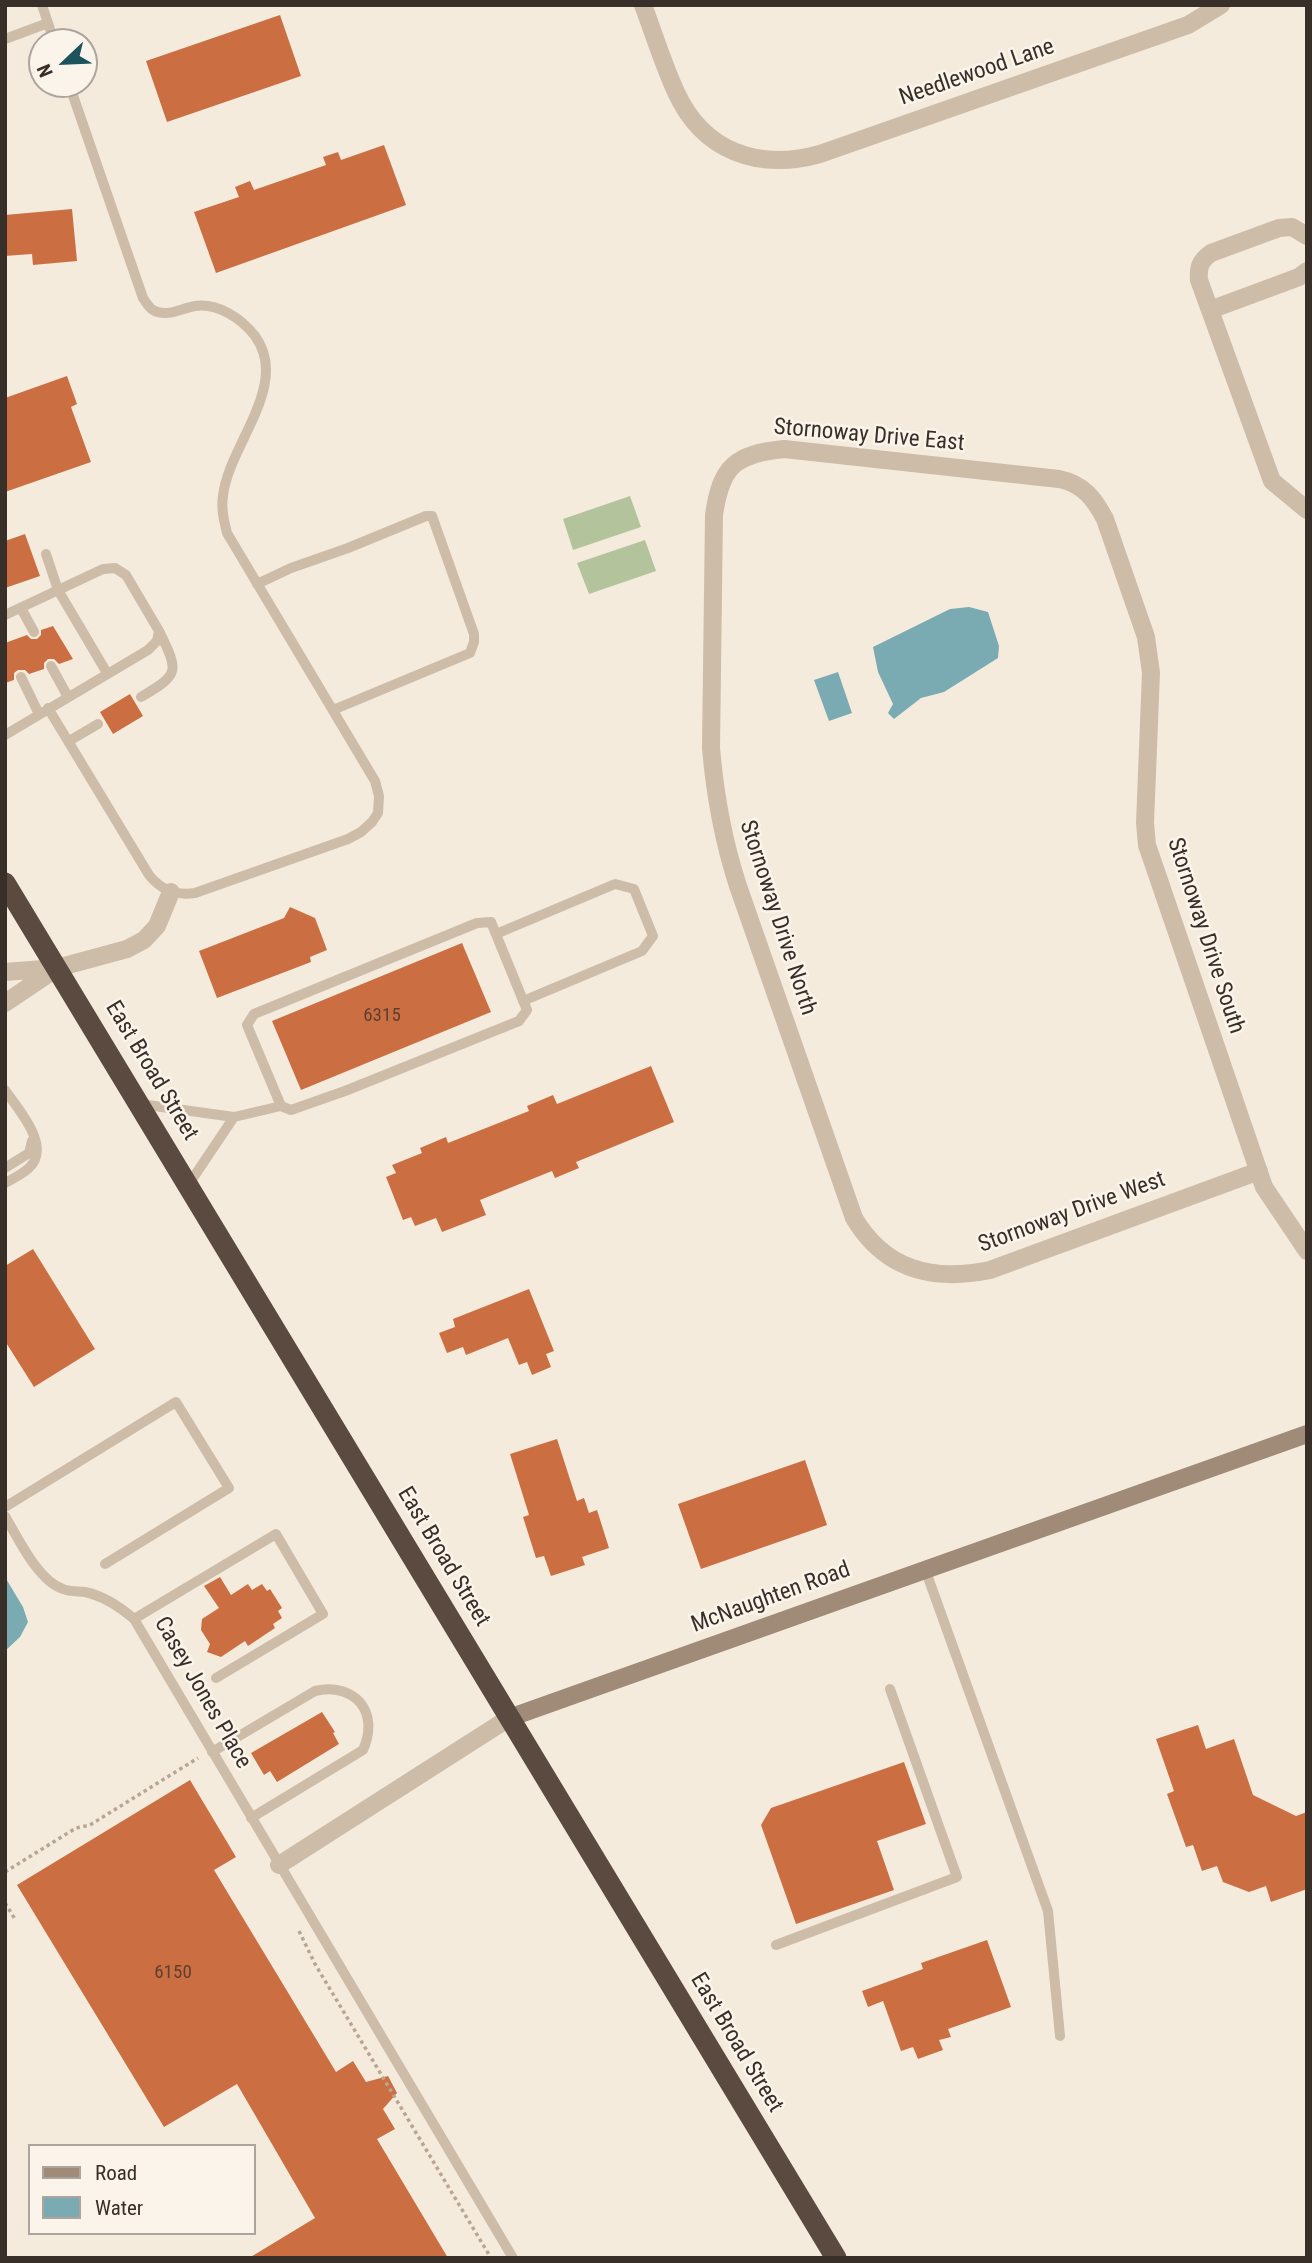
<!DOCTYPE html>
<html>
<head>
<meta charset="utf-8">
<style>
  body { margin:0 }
  #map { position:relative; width:1312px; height:2263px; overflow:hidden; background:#f4ebdd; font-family:"Roboto Condensed",sans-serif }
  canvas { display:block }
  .frame { position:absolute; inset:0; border:7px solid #392f29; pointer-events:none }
  .legend { position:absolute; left:28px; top:2144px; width:228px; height:91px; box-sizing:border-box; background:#fbf4ea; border:2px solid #ada59d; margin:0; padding:9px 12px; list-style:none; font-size:21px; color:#392f29 }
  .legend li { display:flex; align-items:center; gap:14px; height:35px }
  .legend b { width:35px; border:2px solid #ada59d }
  .north { position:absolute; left:28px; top:28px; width:70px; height:70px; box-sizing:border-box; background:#fbf4ea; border:2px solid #ada59d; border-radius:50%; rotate:247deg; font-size:19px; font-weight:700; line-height:28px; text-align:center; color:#392f29 }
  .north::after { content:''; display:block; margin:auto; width:24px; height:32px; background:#1c535d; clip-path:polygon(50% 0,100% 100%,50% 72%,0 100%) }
</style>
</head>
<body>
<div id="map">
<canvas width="1312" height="2263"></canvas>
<div class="frame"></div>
<ul class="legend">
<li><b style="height:9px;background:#a08b79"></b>Road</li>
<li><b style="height:19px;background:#7babb2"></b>Water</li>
</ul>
<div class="north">N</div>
</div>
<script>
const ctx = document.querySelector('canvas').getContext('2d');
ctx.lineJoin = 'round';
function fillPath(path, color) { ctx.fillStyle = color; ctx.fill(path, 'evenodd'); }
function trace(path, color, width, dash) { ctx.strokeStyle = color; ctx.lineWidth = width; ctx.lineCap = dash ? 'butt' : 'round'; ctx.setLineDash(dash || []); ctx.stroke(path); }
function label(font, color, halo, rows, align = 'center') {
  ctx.font = font + ' "Roboto Condensed",sans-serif'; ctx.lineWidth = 5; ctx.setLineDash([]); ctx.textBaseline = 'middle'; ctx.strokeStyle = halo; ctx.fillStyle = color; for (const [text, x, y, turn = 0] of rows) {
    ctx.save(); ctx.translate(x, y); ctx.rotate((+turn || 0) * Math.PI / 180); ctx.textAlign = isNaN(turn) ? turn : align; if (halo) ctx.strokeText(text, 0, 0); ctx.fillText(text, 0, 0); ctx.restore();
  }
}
const green = new Path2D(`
  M630 496 641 527 573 550 563 519Z
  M645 540 656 571 589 594 577 563Z`);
const water = new Path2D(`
  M969 607 988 612 999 646 998 658 944 692 921 698 894 719 888 713 893 704 878 672 873 647 950 609Z
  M838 672 852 713 829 721 814 680Z
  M5 1577 23 1607 28 1622 20 1637 5 1651Z`);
const building = new Path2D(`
  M280 15 301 76 167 122 146 61Z
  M384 145 406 205 216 273 194 212 239 197 235 187 250 181 254 190 326 165 323 157 338 152 341 160Z
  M72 209 77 261 33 265 32 254 5 256V215Z
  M67 376 77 404 71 407 91 462 5 492V398Z
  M25 534 40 576 5 588V541Z
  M53 626 73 659 59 664 54 659H48L44 663V669L29 674 25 670H18L14 673V680L5 683V643L27 635 31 639H37L41 635V630Z
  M130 694 143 716 113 734 100 712Z
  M290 907 315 918 327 950 310 957 311 962 217 998 199 951 284 918Z
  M462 943 491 1012 301 1090 272 1021Z
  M651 1066 674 1122 576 1162 579 1168 555 1178 552 1171 480 1200 486 1215 442 1232 436 1218 415 1226 411 1217 403 1220 386 1177 396 1173 392 1165 422 1153 420 1148 446 1137 448 1143 529 1111 527 1106 553 1095 557 1104Z
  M33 1249 95 1349 34 1387 5 1341V1266Z
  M529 1289 554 1351 546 1354 551 1367 532 1375 527 1362 519 1365 508 1338 466 1355 463 1347 447 1353 439 1333 455 1327 453 1319Z
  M557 1439 577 1501 584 1498 589 1513 597 1510 609 1548 582 1557 585 1565 551 1576 544 1556 536 1558 523 1517 529 1515 510 1454Z
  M805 1460 827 1525 701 1569 678 1504Z
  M220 1577 231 1595 248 1584 252 1590 262 1584 267 1591 270 1589 282 1608 278 1611 282 1618 273 1624 275 1628 248 1646 245 1641 221 1657 207 1652 210 1644 201 1630 202 1619 219 1608 204 1586Z
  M322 1712 335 1732 333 1733 339 1744 277 1782 270 1771 264 1775 251 1753Z
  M1198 1725 1206 1749 1234 1739 1253 1795 1296 1816 1307 1812V1889L1271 1902 1266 1886 1249 1892 1223 1882 1217 1866 1202 1871 1193 1845 1186 1847 1167 1794 1174 1791 1156 1739Z
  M904 1762 926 1824 877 1841 894 1890 796 1924 761 1825 771 1808Z
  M190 1780 236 1857 214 1870 336 2072 353 2061 366 2082 388 2076 397 2093 383 2109 395 2129 377 2139 448 2258H249L315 2218 237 2084 164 2127 17 1885Z
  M987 1940 1011 2007 948 2029 951 2037 939 2040 943 2050 918 2059 913 2047 901 2051 883 2001 868 2007 862 1991 923 1969 921 1963Z`);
const path = new Path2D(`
  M5 1872 76 1828 90 1825 198 1758
  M5 1903 15 1919
  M299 1931 315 1964 491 2258`);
const lane = new Path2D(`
  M42 5 48 23
  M5 39 48 23 54 42
  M46 554 58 590 107 673
  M257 584 291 568 348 548 426 516H432L474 634V642L470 653 333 710
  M21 608 34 632
  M5 615 103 569 115 568 126 575 159 631 157 641 148 650 5 735
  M51 666 68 697
  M21 677 39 714
  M141 697C180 674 179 672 159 631
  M48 708 149 875C161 890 176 896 195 893L348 839 361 832 372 822 378 813 379 796 375 781 227 533C224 521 221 509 223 496 228 446 291 385 255 336 241 318 218 303 195 306 182 308 166 318 153 310 149 308 146 302 143 298L69 84
  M69 741 98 724
  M496 934 615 884 634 889 653 936 642 951 523 1001
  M5 1090C18 1109 52 1146 29 1168 22 1174 13 1179 5 1183
  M140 1104 234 1117 281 1106 291 1110 345 1091 519 1021 527 1010 491 922 477 923 254 1014 247 1025 281 1106
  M5 1168 29 1153 32 1141
  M189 1184 234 1117
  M5 1507 176 1402 229 1488 105 1564
  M5 1516C18 1538 38 1581 63 1589 70 1592 78 1591 85 1592 104 1596 119 1606 134 1619L513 2258
  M925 1569 1048 1911 1060 2036
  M134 1619 276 1534 323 1614 216 1678
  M212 1752 315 1691C355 1682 380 1712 363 1750L251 1818
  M776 1945 957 1877 890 1689`);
const street = new Path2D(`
  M643 5C654 34 663 64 676 92 703 152 759 171 820 154L1188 25 1221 5
  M1307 236 1292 227 1279 228 1211 253C1200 261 1198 267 1199 280L1272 481 1307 510
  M1210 310 1299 277 1307 271
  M5 972 57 968 127 949 144 940 157 926 171 892
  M5 1003 57 968
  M1259 1171 990 1270C932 1282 885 1270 854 1218L738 886C723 840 715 795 711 748L714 515C721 466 735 454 784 449L1059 479C1083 484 1094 498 1105 519L1146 637 1151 673 1145 823 1147 845 1264 1187 1307 1251
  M279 1865 509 1718`);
const secondary = new Path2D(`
  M509 1718 1307 1434`);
const highway = new Path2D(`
  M5 883 836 2258`);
const numberNames = [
  ["6315",382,1016],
  ["6150",173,1973]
];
const streetNames = [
  ["Needlewood Lane",977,73,-19],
  ["Stornoway Drive East",869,436,5],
  ["Stornoway Drive North",777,918,72],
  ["Stornoway Drive South",1205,936,72],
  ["East Broad Street",151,1071,59],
  ["Stornoway Drive West",1072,1213,-20],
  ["East Broad Street",443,1557,59],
  ["McNaughten Road",771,1598,-20],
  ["Casey Jones Place",202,1693,60],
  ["East Broad Street",736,2043,59]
];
fillPath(green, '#b3c49c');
fillPath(water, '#7babb2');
fillPath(building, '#cb6f43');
trace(path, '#b9a692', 3.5, [3.5, 3.5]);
trace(lane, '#cdbca8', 10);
trace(street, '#cdbca8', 18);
trace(secondary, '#a08b79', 18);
trace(highway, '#5a4a3f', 21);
label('19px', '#5e3f30', null, numberNames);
label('23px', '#392f29', '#fbf4ea', streetNames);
</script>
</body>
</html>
